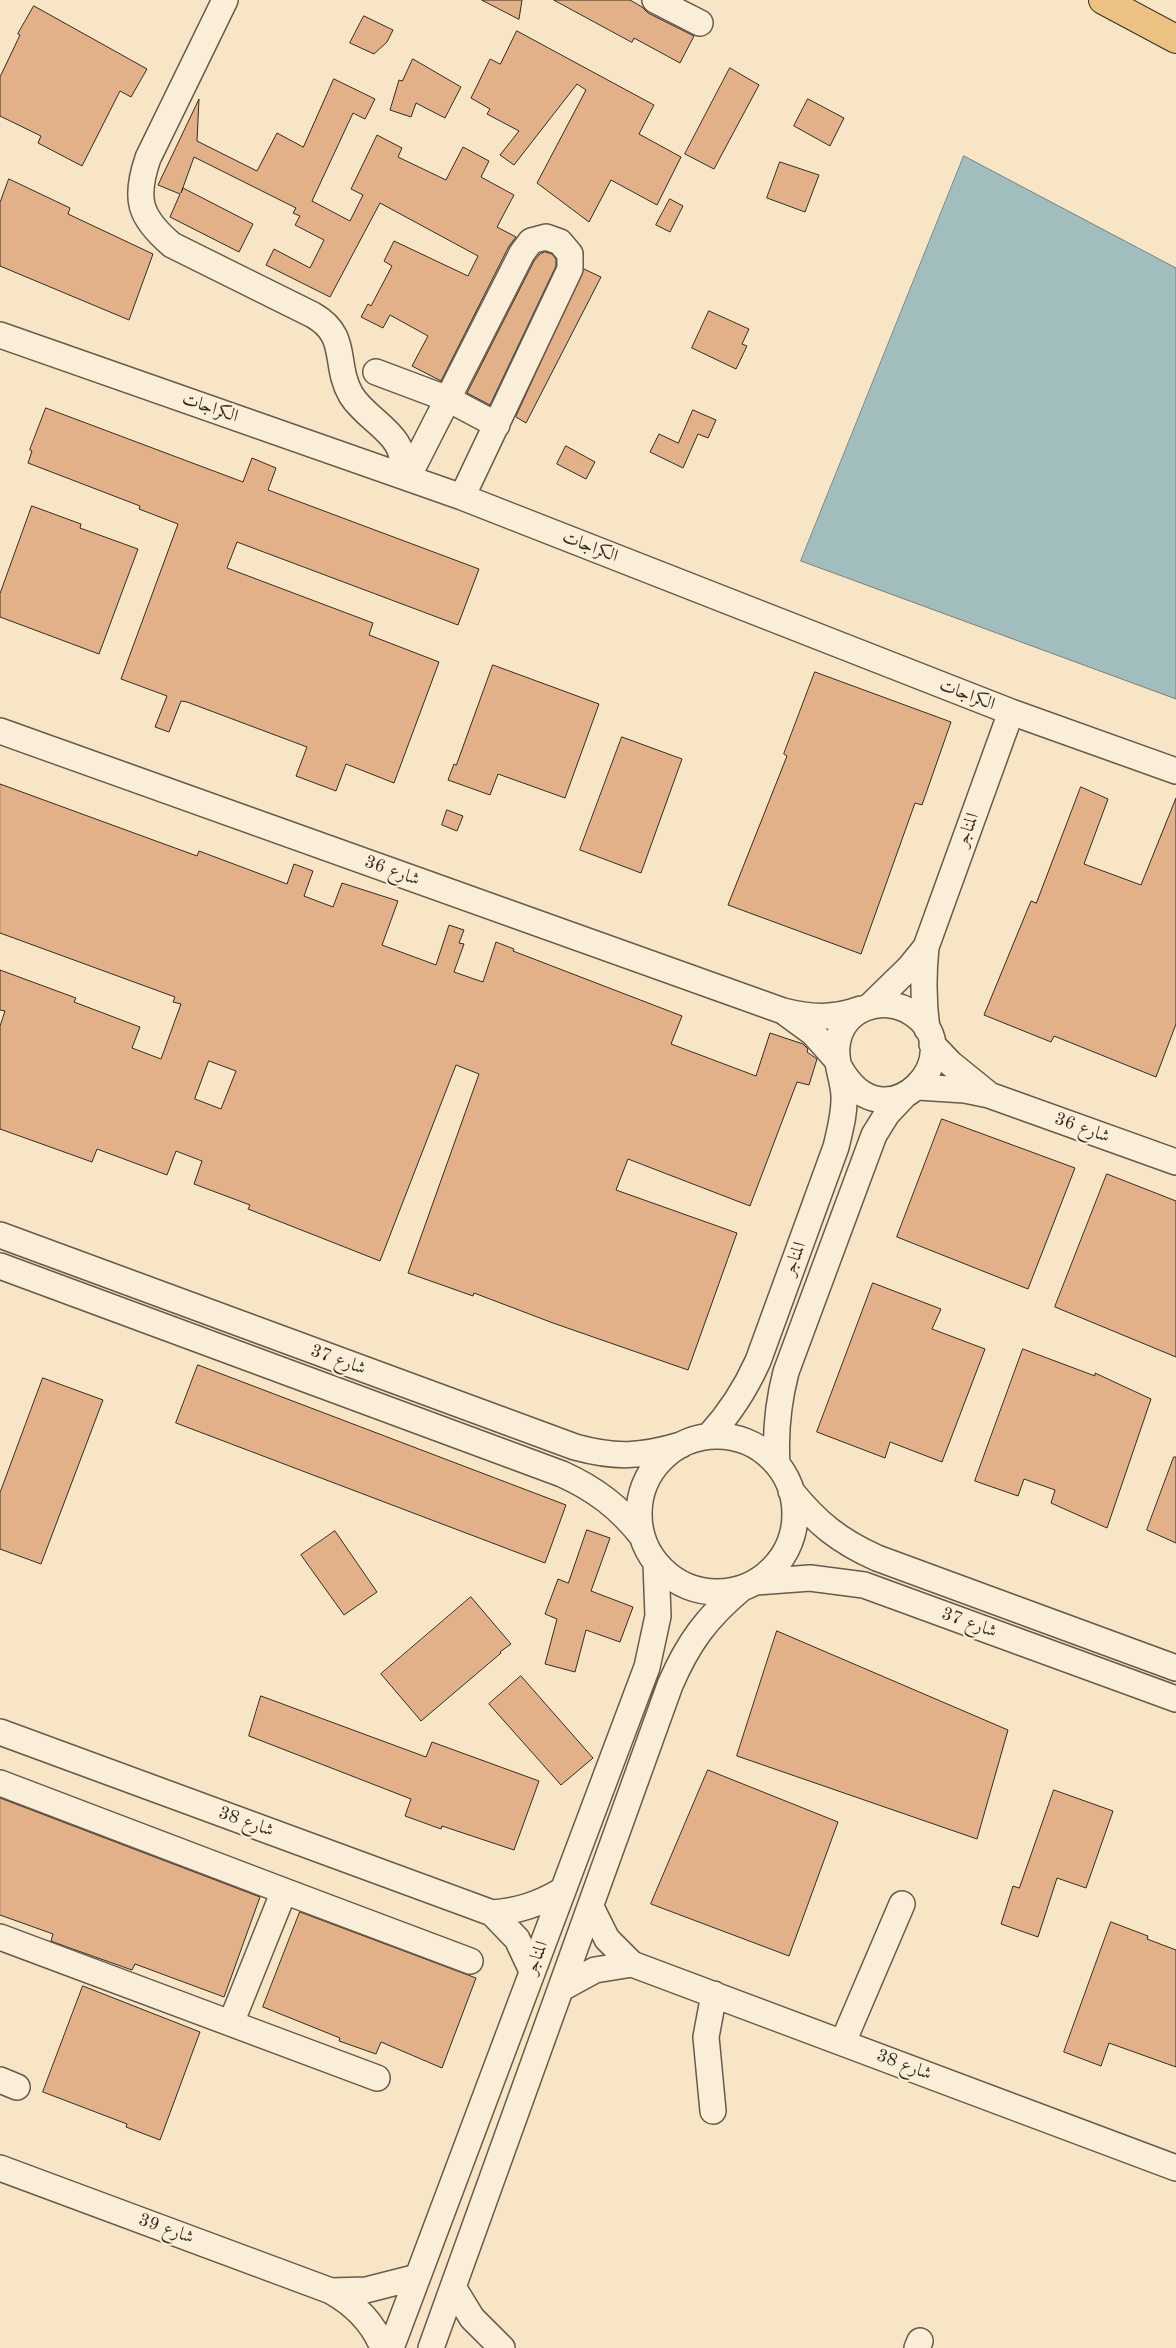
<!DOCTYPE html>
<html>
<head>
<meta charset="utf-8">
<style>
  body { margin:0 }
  canvas { display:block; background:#f7e5c5 }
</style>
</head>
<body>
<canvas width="1176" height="2348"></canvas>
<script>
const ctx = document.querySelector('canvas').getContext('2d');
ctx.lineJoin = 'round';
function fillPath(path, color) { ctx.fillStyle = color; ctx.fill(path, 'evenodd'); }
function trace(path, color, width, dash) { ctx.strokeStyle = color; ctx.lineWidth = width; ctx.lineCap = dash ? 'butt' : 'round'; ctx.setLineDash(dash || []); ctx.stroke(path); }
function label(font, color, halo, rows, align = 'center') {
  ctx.font = font + ' "Old Standard TT",Amiri,serif'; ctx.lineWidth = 4.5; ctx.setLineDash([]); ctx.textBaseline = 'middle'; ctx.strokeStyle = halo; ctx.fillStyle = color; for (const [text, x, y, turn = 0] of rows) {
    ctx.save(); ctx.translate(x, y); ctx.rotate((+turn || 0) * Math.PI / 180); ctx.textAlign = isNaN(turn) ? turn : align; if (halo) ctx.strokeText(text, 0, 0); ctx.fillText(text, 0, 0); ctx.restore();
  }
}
const water = new Path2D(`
  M964 156 1176 268V699L801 561Z`);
const building = new Path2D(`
  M482 0H522L519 19Z
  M554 0H630L642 7 648 13 694 36 680 63 634 38 632 42Z
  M34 6 147 69 131 97 120 91 82 166 38 143 41 136 0 116V77L20 35 18 34Z
  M364 16 393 30 387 42 374 54 350 43Z
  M517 31 654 105 639 134 681 157 657 205 611 180 589 222 537 183 586 90 577 84 514 165 500 155 519 131 487 114 490 109 471 98 490 59 500 64Z
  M413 59 461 87 445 118 416 103 411 117 390 110 399 80 402 81Z
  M730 68 759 85 714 169 685 154Z
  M334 79 375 99 365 119 353 113 312 201 350 221 363 195 351 189 377 135 402 148 398 157 446 180 463 147 489 161 481 177 514 195 497 227 516 237 509 246 441 381 412 366 428 336 390 315 383 328 361 317 368 304 371 306 392 266 384 261 394 241 468 276 478 256 380 203 330 297 266 265 274 249 310 268 324 240 295 225 300 216 293 213 296 208 194 157 181 193 183 188 253 224 239 252 170 217 180 194 158 185 199 99 197 141 257 171 277 133 303 147Z
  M808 99 844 118 830 146 794 126Z
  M780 162 819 175 805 212 767 198Z
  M9 179 70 208 68 214 153 254 129 320 0 266V203Z
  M670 199 683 206 670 232 656 225Z
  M545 252 552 254 556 259V266L490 405 467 393 534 261 540 254Z
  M584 269 601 277 526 423 516 417Z
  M709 311 749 329 742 344 747 346 736 369 692 348Z
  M46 408 243 482 252 458 276 468 268 490 479 569 458 625 237 542 227 568 373 623 369 635 439 662 394 783 346 764 336 791 296 776 307 747 187 702 181 701 169 732 155 727 167 696 121 679 178 524 139 509 140 506 28 463 32 451 30 450Z
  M693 410 716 420 708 438 698 434 683 468 650 452 659 434 678 443Z
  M566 446 595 462 586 479 557 464Z
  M32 506 81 524 80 528 138 549 99 654 0 617V594Z
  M493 665 599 704 565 798 498 774 490 795 448 780 454 764 456 765Z
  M815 672 951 722 922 805 915 803 861 954 728 905 787 756 784 754Z
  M622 737 682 759 641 873 580 850Z
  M0 784 197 856 199 851 287 884 294 864 313 871 304 896 333 907 342 883 398 901 382 945 436 965 449 925 464 930 459 943 464 944 454 972 483 982 496 942 514 949 513 951 682 1016 671 1044 756 1076 770 1033 803 1044 808 1049 807 1052 817 1059 809 1085 797 1082 750 1206 628 1159 616 1190 737 1233 688 1370 553 1323 474 1293 473 1296 408 1273 479 1074 456 1065 380 1261 248 1209 250 1205 194 1184 202 1161 176 1151 167 1175 97 1149 92 1162 0 1129V1026L5 1011 0 1010V970L76 998 74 1002 140 1027 132 1048 161 1059 181 1004 173 1002 175 997 0 933ZM209 1061 236 1071 221 1109 195 1099Z
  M1081 787 1108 799 1084 864 1141 885 1176 798V1024L1156 1077 1054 1036 1051 1042 984 1015 1031 901 1036 903Z
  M447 810 463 816 457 831 442 825Z
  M942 1119 1075 1168 1028 1289 897 1237Z
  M1107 1174 1176 1201V1357L1055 1307Z
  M873 1283 941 1309 932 1329 985 1349 942 1462 890 1442 885 1458 817 1432Z
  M1023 1349 1095 1376V1373L1151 1399 1107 1528 1051 1503 1055 1490 1024 1479 1018 1496 975 1481Z
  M198 1365 566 1505 545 1563 176 1423Z
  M43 1378 103 1400 41 1564 0 1549V1493Z
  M1174 1457H1176V1543L1147 1530Z
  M587 1530 610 1538 591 1591 633 1607 620 1642 586 1630 575 1672 545 1664 557 1619 545 1614 558 1579 568 1583Z
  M335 1531 377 1592 344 1615 301 1555Z
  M471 1597 511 1644 500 1652 501 1653 421 1721 381 1674Z
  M777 1631 1008 1730 977 1839 737 1756Z
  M521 1676 593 1758 561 1785 489 1704Z
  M261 1696 426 1757 432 1742 539 1781 514 1850 442 1826 441 1829 405 1816 411 1799 249 1736Z
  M708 1770 838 1822 789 1956 651 1904Z
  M1054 1790 1113 1811 1086 1888 1057 1878 1038 1937 1001 1924 1013 1886 1019 1888Z
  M0 1798 260 1897 224 1997 135 1964 132 1970 67 1947 51 1941 53 1934 0 1915Z
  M300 1912 476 1978 442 2068 381 2042 376 2054 339 2041 340 2038 263 2007Z
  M1111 1922 1148 1936 1147 1939 1176 1950V2067L1109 2043 1101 2066 1064 2052Z
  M83 1986 200 2032 160 2140 126 2127 127 2124 43 2092Z`);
const minor = new Path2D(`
  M225 0 148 158C134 199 139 217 172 245L313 315C350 336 333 364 351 395 369 424 411 435 401 475
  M655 0 700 23
  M0 335 462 497 1011 712 1176 771
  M376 372 448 399 497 425
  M408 477 522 253 531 241 546 237 560 242 570 254V269L462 497
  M0 731 783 1011C811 1018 834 1019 861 1009
  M871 1005 909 968 926 947
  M787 1014 813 1033 837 1060
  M927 1029C923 1001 923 976 926 947L1011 712
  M932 1044 950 1063 987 1093
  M918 1087 965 1090 989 1095 1176 1162
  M0 1235 575 1447C615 1458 641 1457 681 1445
  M0 1266 562 1474C595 1489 619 1507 642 1536
  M709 1436C730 1413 745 1390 758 1361L836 1147C840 1130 845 1113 844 1095 843 1078 835 1062 837 1046 841 1008 883 994 912 1013 974 1053 886 1150 840 1068
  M639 1514a78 78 0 1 1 156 0a78 78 0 1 1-156 0Z
  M777 1464C775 1432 778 1403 786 1372L874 1135 887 1114 904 1096
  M791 1491C817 1523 839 1541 877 1558L1176 1668
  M756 1582 810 1578 864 1585 1176 1699
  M0 1732 492 1913 517 1939 532 1971
  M0 1783 284 1891 231 2023
  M284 1891 470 1961
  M591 1907 607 1939 632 1964 1176 2168
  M492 1913C519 1911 540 1904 563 1890
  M0 1937 377 2078
  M562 1988 595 1970 632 1964
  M843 2042 902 1904
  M0 2080 17 2087
  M713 2111 706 2037 714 1994
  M0 2168 331 2291C354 2304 373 2322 383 2348
  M453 2287 472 2318 502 2348
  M331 2291 366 2290 417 2277
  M391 2348 647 1667 658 1616 656 1563
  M431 2348 670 1685C688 1643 707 1617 742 1588
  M917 2348 920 2341`);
const highway = new Path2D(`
  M1103 0 1176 39`);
const streetNames = [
  ["الكراجات",210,408,19],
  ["الكراجات",590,547,21],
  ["الكراجات",967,695,21],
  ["المناجر",968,830,-70],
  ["شارع 36",392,871,20],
  ["شارع 36",1082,1128,20],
  ["المناجر",795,1259,-70],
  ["شارع 37",338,1360,20],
  ["شارع 37",969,1623,20],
  ["شارع 38",246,1822,20],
  ["المناجر",537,1958,-69],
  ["شارع 38",904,2065,21],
  ["شارع 39",166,2229,20]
];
fillPath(water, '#a1bdbe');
trace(water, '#768380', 1);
fillPath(building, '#e2b18a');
trace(building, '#352d23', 1);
trace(minor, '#665b4c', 28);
trace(highway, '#352d23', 30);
trace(minor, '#faeed9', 25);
trace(highway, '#ecc282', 28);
label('18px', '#352d23', '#faeed9', streetNames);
</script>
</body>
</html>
